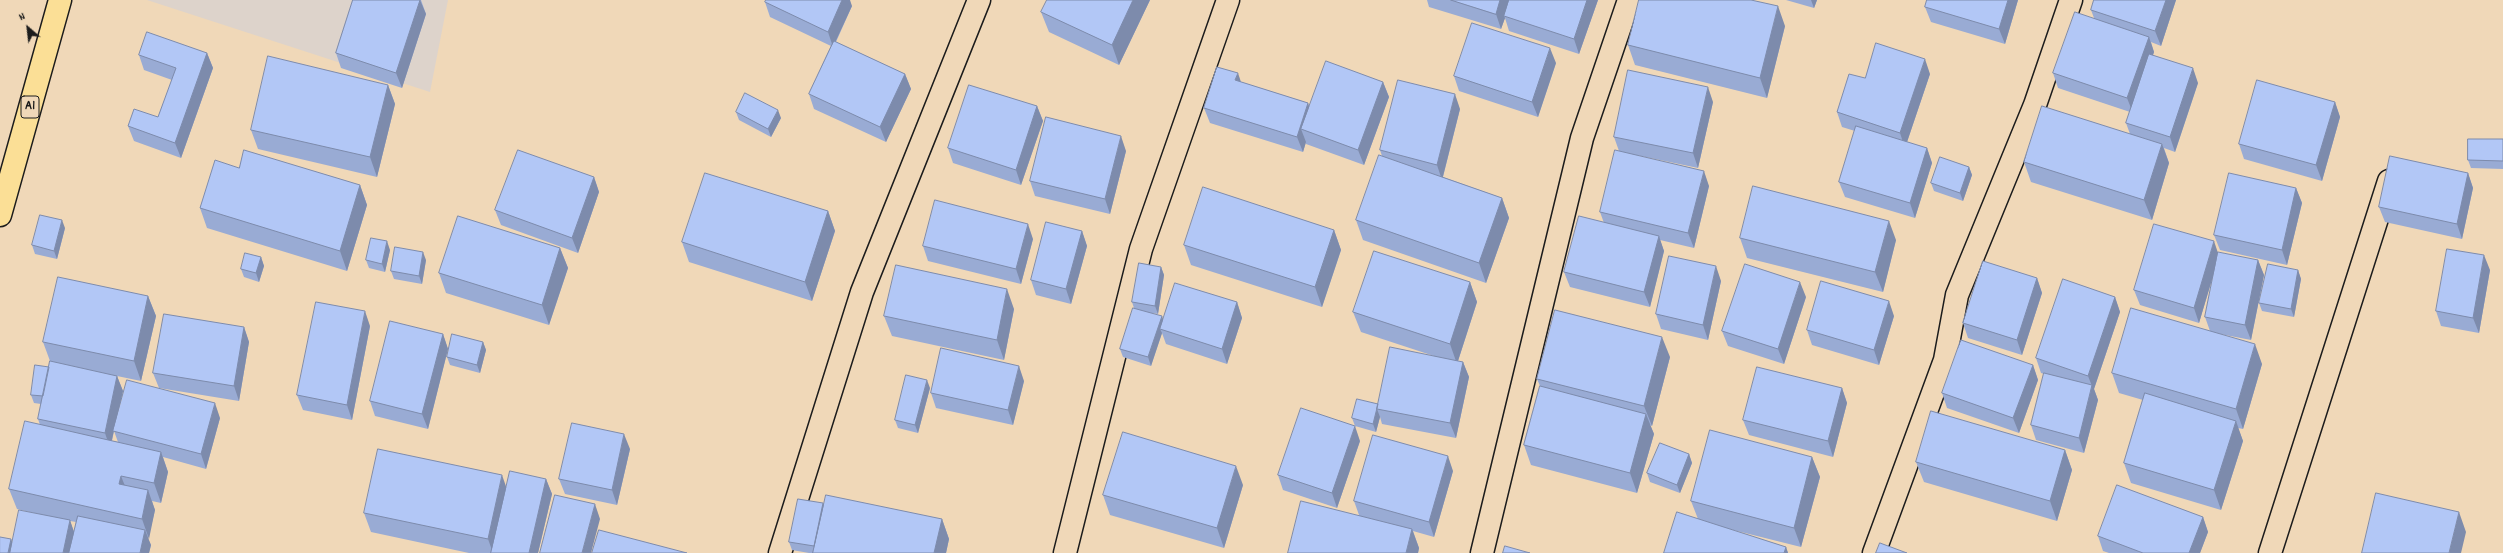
<!DOCTYPE html>
<html>
<head>
<meta charset="utf-8">
<style>
  body { margin:0 }
  #map { position:relative; width:2503px; height:553px; overflow:hidden; background:#f0d8b8; font-family:Dekko,sans-serif }
  canvas { display:block }
  .north { position:absolute; left:8px; top:8px; width:40px; height:40px; -webkit-text-stroke:3px #f0d8b8; paint-order:stroke; rotate:332deg; font-size:11px; font-weight:700; line-height:16px; text-align:center; color:#1c1c1c }
  .north::after { content:''; display:block; margin:auto; width:14px; height:18px; background:#1c1c1c; clip-path:polygon(50% 0,100% 100%,50% 72%,0 100%) }
</style>
</head>
<body>
<div id="map">
<canvas width="2503" height="553"></canvas>
<div class="north">N</div>
</div>
<script>
const ctx = document.querySelector('canvas').getContext('2d');
ctx.lineJoin = 'round';
function fillPath(path, color) { ctx.fillStyle = color; ctx.fill(path, 'evenodd'); }
function trace(path, color, width, dash) { ctx.strokeStyle = color; ctx.lineWidth = width; ctx.lineCap = dash ? 'butt' : 'round'; ctx.setLineDash(dash || []); ctx.stroke(path); }
function label(font, color, halo, rows, align = 'center') {
  ctx.font = font + ' Dekko,sans-serif'; ctx.lineWidth = 4; ctx.setLineDash([]); ctx.textBaseline = 'middle'; ctx.strokeStyle = halo; ctx.fillStyle = color; for (const [text, x, y, turn = 0] of rows) {
    ctx.save(); ctx.translate(x, y); ctx.rotate((+turn || 0) * Math.PI / 180); ctx.textAlign = isNaN(turn) ? turn : align; if (halo) ctx.strokeText(text, 0, 0); ctx.fillText(text, 0, 0); ctx.restore();
  }
}
const built = new Path2D(`
  M147 0H448L430 92Z`);
const minor = new Path2D(`
  M780 553 862 292 979 0
  M1065 553 1141 249 1228 0
  M1482 553 1582 138 1629 0
  M1874 553 1945 360 1957 295 2035 105 2071 0
  M2270 553 2389 181`);
const trunk = new Path2D(`
  M0 215 60 0`);
const wall = new Path2D(`
  M353 0H421L426 14 402 88 341 68 336 53Z
  M1150 0 1119 65 1049 32 1041 12Z
  M1427 0H1598L1579 54 1509 31 1505 18 1501 29 1429 7Z
  M1786 0H1817L1814 8Z
  M1927 0H2018L2005 44 1931 22 1925 7Z
  M2094 0H2176L2161 46 2151 42 2154 52 2153 55 2198 83 2175 152 2164 148 2169 163 2152 220 2031 182 2024 162 2130 134 2126 123 2130 112 2058 88 2053 73 2094 18 2091 10Z
  M765 2 852 6 836 42 905 74 911 89 886 142 814 109 809 94 831 46 770 17Z
  M1785 26 1767 98 1635 65 1628 45Z
  M207 53 213 68 181 158 134 141 128 126 158 117 172 80 144 70 139 55Z
  M1556 63 1538 117 1459 91 1454 76Z
  M1930 74 1907 142 1927 148 1932 163 1915 218 1845 197 1839 182 1855 131 1842 127 1837 112 1865 78Z
  M1241 82 1308 103 1309 106 1383 82 1389 97 1364 165 1306 144V142L1303 152 1210 123 1204 108Z
  M388 85 395 104 377 177 258 149 251 130Z
  M1713 102 1698 168 1636 155 1709 186 1694 248 1660 240 1664 251 1650 307 1570 287 1564 272 1604 223 1600 212 1619 151 1614 137Z
  M2335 102 2340 117 2322 181 2244 159 2239 144Z
  M1037 106 1043 121 1021 185 953 163 948 148Z
  M1460 109 1443 177 1502 198 1509 218 1486 283 1363 240 1356 220 1382 156 1380 150Z
  M736 112 781 118 771 137 739 120Z
  M2503 139V169L2471 168 2468 160Z
  M1126 151 1110 214 1035 196 1030 181Z
  M1969 167 1972 175 1963 201 1934 191 1931 183Z
  M239 168 360 185 367 205 347 271 207 228 200 208Z
  M2468 173 2473 188 2462 239 2385 222 2379 207Z
  M594 177 599 192 578 253 501 225 495 210Z
  M2296 188 2302 203 2287 265 2220 250 2214 235Z
  M828 211 835 231 812 301 689 262 682 242Z
  M65 228 57 259 35 254 32 245Z
  M1334 230 1341 250 1322 307 1191 265 1184 245Z
  M1082 231 1087 246 1071 304 1036 295 1031 280Z
  M1740 238 1896 240 1883 292 1747 258Z
  M1033 239 1021 284 928 261 923 246Z
  M560 248 568 268 549 325 446 293 439 273Z
  M390 250 385 272 369 268 366 260Z
  M2218 253 2258 260 2264 275 2251 340 2220 334 2262 364 2243 429 2238 428 2243 441 2221 510 2131 483 2124 463 2143 400 2119 393 2112 373 2210 331 2205 317 2214 273 2199 323 2140 305 2134 290Z
  M261 257 264 266 259 282 244 277 241 269Z
  M426 260 422 284 394 279 391 271Z
  M1161 267 1164 275 1158 314 1151 313 1163 320 1237 302 1242 318 1227 364 1166 344 1162 333 1151 366 1123 357 1120 349 1134 308 1132 302Z
  M2298 270 2301 279 2294 317 2262 311 2259 303Z
  M2490 270 2479 333 2441 326 2436 311Z
  M2037 278 2042 293 2022 355 1968 338 1963 323Z
  M1721 281 1708 340 1661 329 1656 314Z
  M1470 282 1477 302 1458 361 1463 362 1469 377 1456 438 1382 424 1380 417 1376 432 1355 426 1352 418 1378 404 1434 356 1361 332 1353 312Z
  M148 296 156 316 141 381 117 376 123 391 117 418H220L206 469 163 457 168 472 161 503 152 501 155 510 148 539 151 545 149 553H0L11 539 12 543 38 514 17 509 9 489 40 425 38 419 41 404 34 403 31 395 49 367 50 361 43 342ZM114 431 118 442 112 441ZM70 521 76 522 74 532Z
  M1806 297 1784 364 1728 346 1722 331Z
  M2115 297 2120 312 2094 389 2098 400 2084 453 2036 440 2031 425 2044 374 2041 373 2036 358Z
  M1014 309 1004 360 892 336 884 316Z
  M1894 316 1879 365 1812 345 1807 330Z
  M370 326 352 420 303 410 297 395Z
  M244 327 249 342 239 401 159 388 153 373Z
  M443 334 448 349 428 429 375 416 370 401Z
  M483 342 486 350 480 373 450 365 447 357Z
  M1670 357 1652 426 1650 425 1654 434 1637 493 1531 465 1524 445 1540 386 1537 379Z
  M2033 365 2038 380 2019 433 1947 408 1942 393Z
  M1024 381 1013 425 936 408 931 393Z
  M930 388 918 433 898 428 895 420Z
  M1842 388 1847 403 1833 457 1749 435 1743 420Z
  M1360 441 1337 508 1283 490 1278 475Z
  M630 449 617 505 565 494 559 479Z
  M2065 450 2072 470 2057 521 1924 482 1916 462Z
  M1689 454 1692 463 1680 493 1650 482 1647 473Z
  M1812 457 1820 477 1801 547 1725 528 1786 547 1788 553H1664L1698 519 1691 501Z
  M1453 471 1434 537 1413 531 1419 548 1418 553H1288L1359 515 1354 501Z
  M546 479 552 494 538 553H469L371 532 364 513 506 487Z
  M1243 485 1224 548 1110 515 1103 495Z
  M823 505 942 519 949 539 946 553H809L792 550 789 542Z
  M2203 517 2208 532 2200 553H2109L2103 551 2098 536Z`);
const shadedWall = new Path2D(`
  M420 0 426 14 402 88 396 73Z
  M842 0H850L852 6 833 47 828 32Z
  M1133 0H1150L1119 65 1112 45Z
  M1500 0H1511L1504 16 1505 18 1501 29 1496 14Z
  M1587 0H1598L1579 54 1574 39Z
  M1811 0H1817L1814 8Z
  M2008 0H2018L2005 44 1999 29Z
  M2166 0H2176L2161 46 2155 31Z
  M1778 6 1785 26 1767 98 1760 78Z
  M2149 37 2154 52 2133 113 2127 98Z
  M1550 48 1556 63 1538 117 1532 102Z
  M207 53 213 68 181 158 175 143Z
  M1925 59 1930 74 1905 148 1900 133Z
  M2193 68 2198 83 2175 152 2170 137Z
  M1238 73 1243 88 1235 80Z
  M905 74 911 89 886 142 880 127Z
  M1383 82 1389 97 1364 165 1358 150Z
  M388 85 395 104 377 177 370 157Z
  M1708 87 1713 102 1698 168 1693 153Z
  M1455 94 1460 109 1442 180 1437 165Z
  M2335 102 2340 117 2322 181 2316 165Z
  M1308 103 1313 118 1301 129 1306 142 1303 152 1297 137Z
  M1037 106 1043 121 1021 185 1016 170Z
  M778 110 781 118 771 137 768 129Z
  M1121 136 1126 151 1110 214 1105 199Z
  M2162 144 2169 163 2152 220 2144 200Z
  M1927 148 1932 163 1915 218 1910 203Z
  M1969 167 1972 175 1963 201 1960 193Z
  M1704 171 1709 186 1694 248 1688 233Z
  M2468 173 2473 188 2462 239 2457 224Z
  M594 177 599 192 578 253 572 238Z
  M360 185 367 205 347 271 340 251Z
  M2296 188 2302 203 2287 265 2282 250Z
  M1502 198 1509 218 1486 283 1479 263Z
  M828 211 835 231 812 301 805 282Z
  M62 220 65 228 57 259 54 251Z
  M1889 221 1896 240 1883 292 1875 272Z
  M1028 224 1033 239 1021 284 1016 269Z
  M1334 230 1341 250 1322 307 1315 287Z
  M1082 231 1087 246 1071 304 1066 289Z
  M1659 236 1664 251 1650 307 1644 292Z
  M387 241 390 250 385 272 382 264Z
  M2214 241 2219 256 2199 323 2194 308Z
  M560 248 568 268 549 325 542 305Z
  M423 252 426 260 422 284 419 276Z
  M2484 255 2490 270 2479 333 2473 318Z
  M261 257 264 266 259 282 256 273Z
  M2258 260 2264 275 2251 340 2245 325Z
  M1716 266 1721 281 1708 340 1703 325Z
  M1161 267 1164 275 1158 314 1155 306Z
  M2298 270 2301 279 2294 317 2291 309Z
  M2037 278 2042 293 2022 355 2017 340Z
  M1470 282 1477 302 1457 364 1450 344Z
  M1800 282 1806 297 1784 364 1778 349Z
  M1007 289 1014 309 1004 360 997 340Z
  M148 296 156 316 141 381 134 361Z
  M2115 297 2120 312 2094 389 2098 400 2084 453 2079 438 2092 386 2088 376Z
  M1889 301 1894 316 1879 365 1874 350Z
  M1237 302 1242 318 1227 364 1222 349Z
  M365 311 370 326 352 420 347 405Z
  M1162 316 1165 324 1160 329 1162 333 1151 366 1148 357Z
  M244 327 249 342 239 401 234 386Z
  M443 334 448 349 428 429 422 414Z
  M1662 337 1670 357 1652 426 1644 406Z
  M483 342 486 350 480 373 477 365Z
  M2255 344 2262 364 2243 429 2236 409Z
  M1463 362 1469 377 1456 438 1450 423Z
  M2033 365 2038 380 2019 433 2013 418Z
  M1019 366 1024 381 1013 425 1008 410Z
  M117 376 123 391 110 448 105 433Z
  M927 380 930 388 918 433 915 425Z
  M1842 388 1847 403 1833 457 1828 441Z
  M215 403 220 418 206 469 201 454Z
  M1377 409 1380 417 1376 432 1373 424Z
  M1646 414 1654 434 1637 493 1630 473Z
  M2236 421 2243 441 2221 510 2214 490Z
  M1355 426 1360 441 1337 508 1332 493Z
  M624 434 630 449 617 505 612 490Z
  M2065 450 2072 470 2057 521 2050 501Z
  M161 452 168 472 161 503 154 483Z
  M1689 454 1692 463 1680 493 1677 485Z
  M1448 456 1453 471 1434 537 1429 522Z
  M1812 457 1820 477 1801 547 1794 528Z
  M1236 466 1243 485 1224 548 1217 528Z
  M502 475 509 495 493 553 488 539Z
  M121 476 129 496 119 484Z
  M546 479 552 494 538 553H529Z
  M148 490 155 510 149 539 142 519Z
  M823 503 826 512 816 553 814 546Z
  M595 504 600 519 591 553H582Z
  M2459 512 2466 532 2461 553H2449Z
  M2203 517 2208 532 2200 553H2189Z
  M942 519 949 539 946 553H934Z
  M70 520 75 535 72 553H63Z
  M1412 529 1419 548 1418 553H1406Z
  M145 530 151 545 149 553H140Z
  M11 539 14 547 13 553H8Z
  M1786 547 1788 553H1784Z`);
const building = new Path2D(`
  M353 0H420L396 73 336 53Z
  M766 0H842L828 32 765 2Z
  M1047 0H1133L1112 45 1041 12Z
  M1451 0H1500L1496 14Z
  M1509 0H1587L1574 39 1504 16Z
  M1639 0H1751L1778 6 1760 78 1628 45Z
  M1927 0H2008L1999 29 1925 7Z
  M2094 0H2166L2155 31 2091 10Z
  M2075 12 2149 37 2127 98 2053 73Z
  M1472 23 1550 48 1532 102 1454 76Z
  M147 32 207 53 175 143 128 126 134 109 158 117 176 68 139 55Z
  M834 41 905 74 880 127 809 94Z
  M1876 43 1925 59 1900 133 1837 112 1849 74 1865 78Z
  M2149 54 2193 68 2170 137 2126 123Z
  M268 56 388 85 370 157 251 130Z
  M1326 61 1383 82 1358 150 1301 129Z
  M1217 67 1238 73 1235 80 1308 103 1297 137 1204 108Z
  M1628 70 1708 87 1693 153 1614 137Z
  M1398 80 1455 94 1437 165 1380 150Z
  M2257 80 2335 102 2316 165 2239 144Z
  M969 85 1037 106 1016 170 948 148Z
  M745 93 778 110 768 129 736 112Z
  M2042 106 2162 144 2144 200 2024 162Z
  M1046 117 1121 136 1105 199 1030 181Z
  M1856 126 1927 148 1910 203 1839 182Z
  M2468 139H2503V161L2468 160Z
  M244 150 360 185 340 251 200 208 215 160 239 168Z
  M518 150 594 177 572 238 495 210Z
  M1615 150 1704 171 1688 233 1600 212Z
  M1379 155 1502 198 1479 263 1356 220Z
  M2390 156 2468 173 2457 224 2379 207Z
  M1940 157 1969 167 1960 193 1931 183Z
  M705 173 828 211 805 282 682 242Z
  M2229 173 2296 188 2282 250 2214 235Z
  M1753 186 1889 221 1875 272 1740 238Z
  M1203 187 1334 230 1315 287 1184 245Z
  M935 200 1028 224 1016 269 923 246Z
  M40 215 62 220 54 251 32 245Z
  M458 216 560 248 542 305 439 273Z
  M1579 216 1659 236 1644 292 1564 272Z
  M1046 222 1082 231 1066 289 1031 280Z
  M2154 224 2214 241 2194 308 2134 290Z
  M371 238 387 241 382 264 366 260Z
  M395 247 423 252 419 276 391 271Z
  M2447 249 2484 255 2473 318 2436 311Z
  M1374 251 1470 282 1450 344 1353 312Z
  M2218 252 2258 260 2245 325 2205 317Z
  M245 253 261 257 256 273 241 269Z
  M1669 256 1716 266 1703 325 1656 314Z
  M1983 261 2037 278 2017 340 1963 323Z
  M1139 263 1161 267 1155 306 1132 302Z
  M1745 264 1800 282 1778 349 1722 331Z
  M2268 264 2298 270 2291 309 2259 303Z
  M896 265 1007 289 997 340 884 316Z
  M58 277 148 296 134 361 43 342Z
  M2063 279 2115 297 2088 376 2036 358Z
  M1821 281 1889 301 1874 350 1807 330Z
  M1175 283 1237 302 1222 349 1160 329Z
  M316 302 365 311 347 405 297 395Z
  M1133 308 1162 316 1148 357 1120 349Z
  M2131 308 2255 344 2236 409 2112 373Z
  M1555 310 1662 337 1644 406 1537 379Z
  M164 314 244 327 234 386 153 373Z
  M390 321 443 334 422 414 370 401Z
  M452 334 483 342 477 365 447 357Z
  M1961 340 2033 365 2013 418 1942 393Z
  M1390 347 1463 362 1450 423 1377 409Z
  M941 348 1019 366 1008 410 931 393Z
  M50 361 117 376 105 433 38 419Z
  M35 365 49 367 43 396 31 395Z
  M1757 367 1842 388 1828 441 1743 420Z
  M2044 373 2092 385 2079 438 2031 425Z
  M906 375 927 380 915 425 895 420Z
  M127 380 215 403 201 454 113 431Z
  M1540 386 1646 414 1630 473 1524 445Z
  M2145 393 2236 421 2214 490 2124 463Z
  M1357 399 1378 404 1373 424 1352 418Z
  M1301 408 1355 426 1332 493 1278 475Z
  M1931 411 2065 450 2050 501 1916 462Z
  M25 421 161 452 154 483 121 476 119 484 148 490 142 519 9 489Z
  M572 423 624 434 612 490 559 479Z
  M1710 430 1812 457 1794 528 1691 501Z
  M1123 432 1236 466 1217 528 1103 495Z
  M1373 435 1448 456 1429 522 1354 501Z
  M1660 443 1689 454 1677 485 1647 473Z
  M378 449 502 475 488 539 364 513Z
  M510 471 546 479 529 553H491Z
  M2117 485 2203 517 2189 553H2143L2098 536Z
  M2376 493 2459 512 2449 553H2362Z
  M555 495 595 504 582 553H540Z
  M826 495 942 519 934 553H813Z
  M798 499 823 503 814 546 789 542Z
  M1301 501 1412 529 1406 553H1288Z
  M19 510 70 520 63 553H10Z
  M1677 512 1786 547 1784 553H1664Z
  M78 516 145 530 140 553H69Z
  M599 530 687 553H592Z
  M0 537 11 539 8 553H0Z
  M1880 543 1907 553H1876Z
  M1505 546 1530 553H1503Z`);
const shields = [
  [30,107,18]
];
const shieldNames = [
  ["A1",30,107]
];
fillPath(built, '#ddd3cb');
trace(minor, '#1c1c1c', 25);
trace(trunk, '#1c1c1c', 25);
trace(minor, '#f0d8b8', 22);
trace(trunk, '#fbdf96', 22);
fillPath(wall, '#99abd4');
fillPath(shadedWall, '#7d8bac');
fillPath(building, '#b2c7f6');
trace(building, '#7d8bac', 1);
for (const [x, y, w] of shields) { const box = new Path2D(); box.roundRect(x - w / 2, y - 11, w, 22, 3); ctx.fillStyle = '#f0d8b8'; ctx.fill(box); trace(box, '#1c1c1c', 1); }
label('bold 13px', '#1c1c1c', null, shieldNames);
</script>
</body>
</html>
